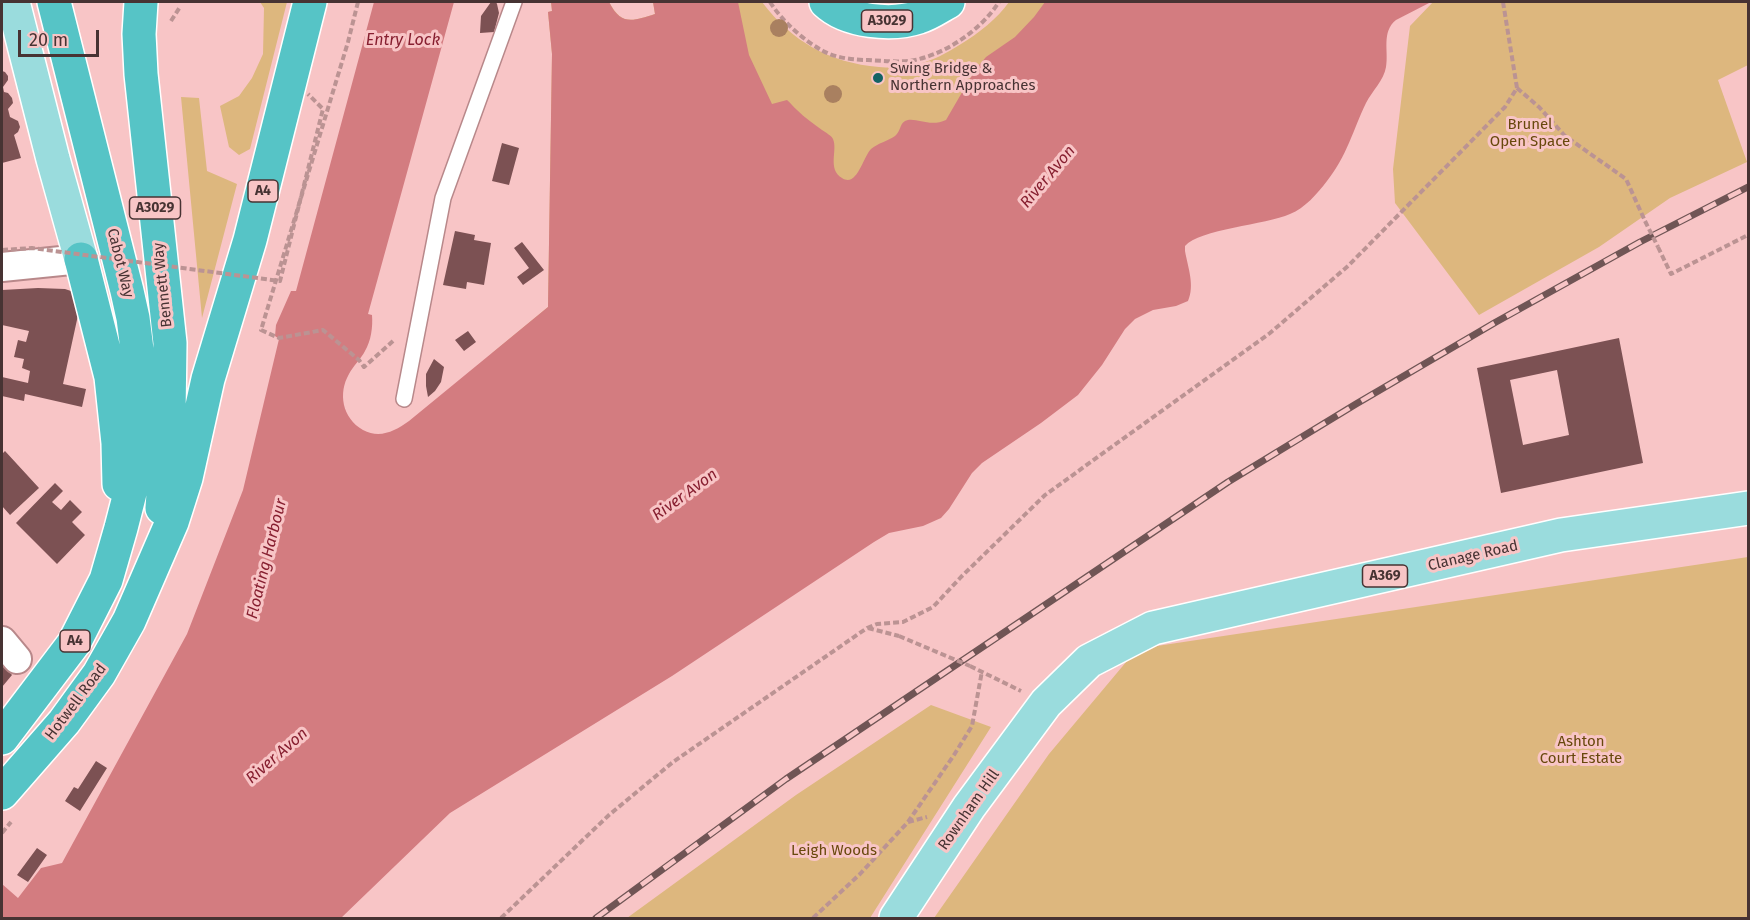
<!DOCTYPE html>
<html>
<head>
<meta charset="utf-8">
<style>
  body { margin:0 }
  #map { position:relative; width:1750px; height:920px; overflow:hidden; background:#f8c5c6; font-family:"Fira Sans",sans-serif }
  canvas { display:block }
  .frame { position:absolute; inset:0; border:3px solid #473333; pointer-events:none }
  .scale { position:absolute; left:18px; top:30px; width:81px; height:27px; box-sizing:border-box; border:3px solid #473333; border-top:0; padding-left:8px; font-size:18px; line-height:21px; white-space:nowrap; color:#473333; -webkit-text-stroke:4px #f8c5c6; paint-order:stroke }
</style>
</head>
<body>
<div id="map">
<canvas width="1750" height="920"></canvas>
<div class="frame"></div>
<div class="scale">20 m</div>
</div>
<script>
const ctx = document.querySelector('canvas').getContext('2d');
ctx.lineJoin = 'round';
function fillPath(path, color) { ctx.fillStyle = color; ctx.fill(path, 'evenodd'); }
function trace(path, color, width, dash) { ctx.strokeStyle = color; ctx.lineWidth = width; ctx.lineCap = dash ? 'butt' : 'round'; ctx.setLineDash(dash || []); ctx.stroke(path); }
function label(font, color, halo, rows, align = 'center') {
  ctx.font = font + ' "Fira Sans",sans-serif'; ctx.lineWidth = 6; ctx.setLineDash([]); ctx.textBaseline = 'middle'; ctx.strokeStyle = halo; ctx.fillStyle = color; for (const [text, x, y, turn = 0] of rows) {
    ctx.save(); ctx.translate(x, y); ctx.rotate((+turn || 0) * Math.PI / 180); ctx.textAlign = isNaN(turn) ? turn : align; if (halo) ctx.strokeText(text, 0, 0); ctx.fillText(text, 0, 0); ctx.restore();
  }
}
const green = new Path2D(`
  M260 2H287L250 149 239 155 229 147 220 106 239 96 252 78 263 54 264 8Z
  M551 2H609C622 26 632 21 655 14L653 2H762C791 41 830 63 879 67 891 68 903 68 915 65 932 61 947 53 961 44 979 33 997 19 1009 2H1144L1094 63 491 354 548 307 552 54 548 12 552 11Z
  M1433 2H1748V65L1718 80 1747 162 1670 198 1599 247 1479 315 1395 203 1393 169 1410 26Z
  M181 97 199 98 207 171 237 184 202 318Z
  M1748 557V918H934L1049 754 1137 649Z
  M931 705 991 727 870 918H627L796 795Z`);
const water = new Path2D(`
  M374 2H454L368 314 372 315C373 327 371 341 365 351 361 359 353 366 349 374 338 393 342 418 363 430 380 439 395 431 409 421L548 307 552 54 548 12 552 11 551 2H609C621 26 633 21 655 14L653 2H738L749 55 772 104 787 100C791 103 793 107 797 110 805 118 814 124 822 130 826 133 831 135 833 139 838 150 827 169 842 178 857 188 863 157 871 149 878 143 888 141 895 136 901 131 899 125 905 121 915 116 929 128 946 120L975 70 986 57 1015 37 1034 17 1045 2H1431L1396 20C1381 32 1389 51 1386 67 1384 80 1372 91 1366 103 1353 130 1347 156 1327 181 1317 194 1305 208 1290 214 1266 225 1199 229 1185 246V251C1188 268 1195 285 1188 301L1176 306 1153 310 1135 319 1125 329 1102 365 1078 395 1041 423 982 463 972 473 949 509 941 518 923 526 889 533 874 542 672 676 450 813 341 918H2V884L18 898 41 868 62 863 187 634 243 490 279 339 275 336 276 325 291 291H296Z`);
const building = new Path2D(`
  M491 2H496L497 4 499 13 494 32 480 33 481 16Z
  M2 71 5 72 8 76V80L3 87 4 92 8 93 12 98 13 103 8 109 10 117 18 121 20 127 18 132 14 135 21 158 2 163Z
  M502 143 519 148 509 185 492 181Z
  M455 231 475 235 474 240 491 243 484 285 467 282 466 289 443 285Z
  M522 242 544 270 523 285 517 277 529 268 514 248Z
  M38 288 65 289 71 291 76 297 80 306 63 384 86 389 82 407 25 394 24 401 2 396V377L28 383 30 371 22 368 24 359 14 357 18 340 26 342 29 331 2 325V290Z
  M468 331 476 342 464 351 455 340Z
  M1619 338 1643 463 1501 493 1477 368ZM1557 370 1569 435 1523 445 1510 380Z
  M434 359 444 367 441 382 435 391 428 397 426 386V374Z
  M5 451 39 488 10 515 2 506V454Z
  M55 483 63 491 52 502 61 510 70 500 82 512 72 522 85 535 57 564 16 523Z
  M2 664 12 675 2 687Z
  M96 761 107 768 80 811 65 801 74 787 78 789Z
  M37 848 47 855 28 882 17 875Z`);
const path = new Path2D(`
  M358 2 348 42 261 330 279 338 323 330 359 360 364 367 393 341
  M770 2C782 21 803 40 823 51 836 58 854 60 868 60 882 61 896 62 909 61 944 56 981 30 999 2
  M171 21 180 7
  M1517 88 1539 107 1565 136 1626 179 1645 221
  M1658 247 1671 274 1748 235
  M868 628 899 636
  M970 666 1021 691
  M908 822 927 817
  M2 833 11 822
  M501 918 609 815 673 762 867 628 877 624 903 622 933 607 961 577 1045 495 1270 333 1348 266 1505 107 1517 88 1503 2
  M813 918 860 874 908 822 954 755 972 726 982 671`);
const lane = new Path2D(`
  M404 399 443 198 514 2`);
const street = new Path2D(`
  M2 267 81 259
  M2 641 17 659`);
const primary = new Path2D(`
  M13 2 53 159 81 259
  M896 918 969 807 1046 703 1089 661 1153 628 1561 535 1748 508`);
const highway = new Path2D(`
  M141 2 139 34 141 74 170 343 169 415 162 508
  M826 2C847 22 892 26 919 17 929 14 939 7 948 2
  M81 259 111 377 118 443 119 484
  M2 738 74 643 106 580 121 528 139 458 143 419 140 373 133 318 127 291 54 2
  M2 793 64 722 99 674 129 621 172 522 186 478 208 379 250 240 310 2`);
const rail = new Path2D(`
  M596 918 786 779 1228 482 1356 404 1496 322 1640 242 1748 187`);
const pathBridge = new Path2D(`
  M1645 221 1658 247
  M2 250 32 248 280 281 323 109 308 94
  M899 636 970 666`);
const trees = [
  [779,28],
  [833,94]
];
const markers = [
  [878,78,6,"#136365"]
];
const shields = [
  [887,21,51],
  [263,191,30],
  [155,208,51],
  [1385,576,45],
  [75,641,30]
];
const shieldNames = [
  ["A3029",887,21],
  ["A4",263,191],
  ["A3029",155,208],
  ["A369",1385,576],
  ["A4",75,641]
];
const poiNames = [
  ["Swing Bridge &",890,69],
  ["Northern Approaches",890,86]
];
const parkNames = [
  ["Brunel",1530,125],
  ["Open Space",1530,142],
  ["Ashton",1581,742],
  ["Court Estate",1581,759],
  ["Leigh Woods",834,851]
];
const streetNames = [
  ["Cabot Way",120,263,76],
  ["Bennett Way",163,285,-96],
  ["Clanage Road",1473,556,-13],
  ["Hotwell Road",76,702,-53],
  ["Rownham Hill",969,810,-55]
];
const waterNames = [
  ["Entry Lock",403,41],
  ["River Avon",1048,177,-50],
  ["River Avon",685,495,-36],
  ["Floating Harbour",267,559,-76],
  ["River Avon",277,756,-41]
];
fillPath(green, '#ddb77e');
fillPath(water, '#d37c80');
fillPath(building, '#7c5153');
trace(lane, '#b8888a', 18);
trace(street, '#b8888a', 32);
trace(primary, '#fff', 36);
trace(highway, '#fff', 36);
trace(path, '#bb9393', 4, [6, 3]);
trace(lane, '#fff', 15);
trace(street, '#fff', 28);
trace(primary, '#9adcdd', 33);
trace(highway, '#56c4c6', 33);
trace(rail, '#705555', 7);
trace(rail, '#f8c5c6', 4.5, [14]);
trace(pathBridge, '#bb9393', 4, [6, 3]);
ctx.fillStyle = '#a98060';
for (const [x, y] of trees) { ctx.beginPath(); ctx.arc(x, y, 9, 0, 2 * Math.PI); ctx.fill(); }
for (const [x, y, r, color] of markers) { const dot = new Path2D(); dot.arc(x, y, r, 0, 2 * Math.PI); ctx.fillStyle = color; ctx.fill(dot); trace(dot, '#f8c5c6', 2); }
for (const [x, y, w] of shields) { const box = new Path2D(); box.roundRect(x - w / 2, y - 11, w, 22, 4.5); ctx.fillStyle = '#f8c5c6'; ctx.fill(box); trace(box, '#473333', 1.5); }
label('bold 14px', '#473333', null, shieldNames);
label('15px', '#473333', '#f8c5c6', poiNames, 'left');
label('15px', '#68480c', '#f8c5c6', parkNames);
label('15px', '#473333', '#f8c5c6', streetNames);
label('italic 16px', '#871f30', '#f8c5c6', waterNames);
</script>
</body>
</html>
